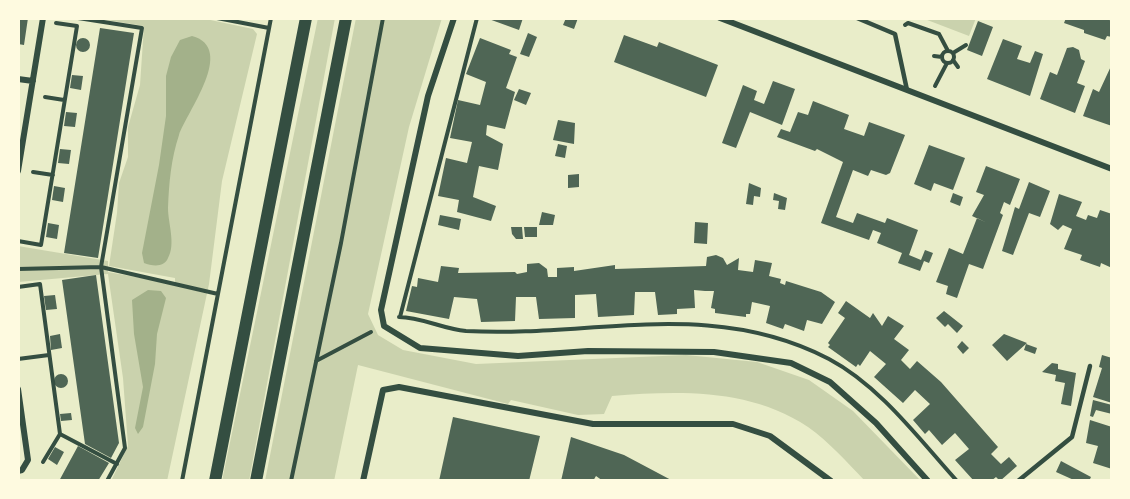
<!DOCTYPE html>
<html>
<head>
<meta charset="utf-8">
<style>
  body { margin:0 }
  #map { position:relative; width:1130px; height:499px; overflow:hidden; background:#e9edc9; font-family:"Open Sans",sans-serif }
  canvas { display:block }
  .frame { position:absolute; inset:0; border:20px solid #fefae0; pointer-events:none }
</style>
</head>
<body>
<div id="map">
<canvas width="1130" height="499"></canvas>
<div class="frame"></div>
</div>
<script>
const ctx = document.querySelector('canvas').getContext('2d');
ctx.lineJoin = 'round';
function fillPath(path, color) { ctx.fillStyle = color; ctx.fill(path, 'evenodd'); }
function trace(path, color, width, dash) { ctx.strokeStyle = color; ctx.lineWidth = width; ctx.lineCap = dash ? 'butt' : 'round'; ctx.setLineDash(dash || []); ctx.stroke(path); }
const green = new Path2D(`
  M94 18H201L253 29 257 34 222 181 209 284 167 481H111L128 446 123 378 108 274 18 282V246L108 261V272L175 284V278L109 266 117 213 119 183 128 157V127L140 85 144 26Z
  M318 18H335L249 481H222Z
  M356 18H442L409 127 368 314 378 335 403 350 476 364 686 355 757 362 809 380 853 411 921 481H865C847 462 829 442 808 427 749 388 679 391 612 396L604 414 578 415 511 400 508 404 358 365 334 481H265Z
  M922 18H976L969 36Z`);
const water = new Path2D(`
  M192 36C237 48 186 113 179 135 171 159 169 183 168 208 168 223 176 244 168 258 164 268 152 266 144 263L142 253 159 165 166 116V76L171 57 180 40Z
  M148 290 161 291 166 298 157 334 155 364 143 427 138 434 135 428 143 387 134 334 132 300Z`);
const building = new Path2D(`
  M18 18H28L24 45 18 44Z
  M486 18H523L519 30Z
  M566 18H578L574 29 563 25Z
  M1066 18H1104L1112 21V37L1107 36 1105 40 1084 33V30L1064 23Z
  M978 21 993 27 982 56 967 50Z
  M100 28 134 33 98 258 64 253Z
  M528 33 537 37 529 57 520 54Z
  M624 35 657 47 659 42 718 65 706 97 614 62Z
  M480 38 511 50 509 54 517 57 506 88 515 92 505 129 487 125 486 135 503 144 498 170 479 166 473 197 496 206 491 221 457 212 459 200 438 196 446 158 467 163 472 142 450 138 458 100 480 105 486 82 466 74Z
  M76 45a7 7 0 1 1 14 0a7 7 0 1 1-14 0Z
  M1003 39 1022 46 1017 59 1030 63 1035 51 1043 54 1030 96 987 79Z
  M1073 47 1079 50 1081 59 1085 61 1077 83 1085 86 1075 113 1040 99 1050 72 1057 75 1067 48Z
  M1112 64V126L1083 116 1093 89 1099 92Z
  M72 75 83 76 81 90 70 88Z
  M773 81 795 89 782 125 750 112 736 148 722 143 743 85 757 91 754 100 764 104Z
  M519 89 531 93 526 105 514 100Z
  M813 101 849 115 844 129 864 136 869 122 905 135 890 173 886 175 871 170 868 176 853 170 836 217 853 223 857 213 885 223 887 218 918 230 909 255 921 260 925 250 933 253 929 263 924 261 920 271 898 263 902 253 877 243 881 233 873 230 869 240 821 223 843 162 817 149 815 151 777 137 781 129 790 132 798 112 808 115Z
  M66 112 77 113 75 127 64 126Z
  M558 120 575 123 574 144 553 140Z
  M558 144 567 146 565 158 555 156Z
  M929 145 965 158 953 190 934 183 931 191 914 184Z
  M60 149 71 150 69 164 58 163Z
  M986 166 1020 179 1010 205 1004 202 1000 213 1003 215 983 269 969 264 957 298 946 294 948 286 936 282 949 248 963 254 977 218 985 222 972 216 984 195 976 192Z
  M579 174V187L568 188V175Z
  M1029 182 1050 191 1040 217 1029 213 1013 255 1002 251 1015 207 1019 209Z
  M749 183 761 188 760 197 754 196 753 205 746 204Z
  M54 186 65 188 63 202 52 200Z
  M774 193 787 198 785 210 778 209 779 201 773 200Z
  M953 193 963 197 960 206 950 202Z
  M1059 194 1082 202 1076 216 1086 220 1088 215 1097 218 1100 210 1112 214V268L1101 263 1100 267 1080 260 1082 255 1064 249 1072 229 1063 225 1058 230 1050 224Z
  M542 212 555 215 553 225H539Z
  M440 215 461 219 459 230 438 225Z
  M695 222 708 223 707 244 694 243Z
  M48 223 59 225 57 239 46 237Z
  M511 227H522L523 239H516L512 234Z
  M524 227H537V237H525Z
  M716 255 723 258 727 265 739 258 738 270 753 272 755 260 772 263 769 276 781 279 780 283 785 285 786 281 821 292 835 302 822 324 807 320 804 331 785 324 783 329 766 323 770 306 752 302 750 314H746V317L715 313V309L711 308 714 291H705L694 290 695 308 677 309V314L658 315 655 292H635L634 315 598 317 596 294 575 295V318L539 319 536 297H516L515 321 481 322 477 299 454 297 449 319 406 311 412 286 417 287 418 278 438 282 441 266 459 268 458 273 515 272 517 274 527 272V264L539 263 547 269 548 277H557V268L574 267V271L615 265V269L706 266 707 257Z
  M96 275 119 443 111 458 85 444 62 280Z
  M55 295 57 309 46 310 44 296Z
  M846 301 870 318 873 313 882 326 888 316 904 326 894 339 909 350 901 360 910 369 917 361 941 382 998 447 991 454 1001 464 1009 457 1017 466 1000 481 996 477 991 481H974L955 460 969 449 955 433 942 445 929 430 925 434 913 420 930 404 915 390 903 403 874 377 886 364 870 351 860 366 858 364 856 367 828 347 830 345 828 343 845 318 838 313Z
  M944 311 963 326 957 333 948 324 945 327 936 318Z
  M60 334 62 348 51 350 50 336Z
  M1004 334 1027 343 1007 361 992 345Z
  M962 341 969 348 963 354 957 347Z
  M1026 344 1037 348 1035 354 1024 350Z
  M1102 355 1112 358V403L1093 397 1102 368 1099 367Z
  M1052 363 1058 364V369L1076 373 1071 406 1061 404 1065 383 1055 381 1056 375 1042 372Z
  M54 381a7 7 0 1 1 14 0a7 7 0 1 1-14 0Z
  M1093 400 1112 405V414L1096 410 1093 417 1090 416Z
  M71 413 72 420 61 421 60 414Z
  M453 417 540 436 529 481H439Z
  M1090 420 1112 427V469L1093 463 1098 446 1086 443Z
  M571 437 624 455 673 481H603L596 476 593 481H561Z
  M78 446 109 463 98 481H59Z
  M55 447 64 452 57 465 48 459Z
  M1061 461 1091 477 1089 481H1076L1056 472Z`);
const path = new Path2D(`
  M78 18 142 28 101 267 125 448 107 481
  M217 18 269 28
  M905 25 908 23 939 34 948 51
  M942 57a6 6 0 1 1 12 0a6 6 0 1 1-12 0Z
  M953 53 966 45
  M934 56 942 57
  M953 60 958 67
  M935 86 947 63
  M45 97 64 100
  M33 172 53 175
  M18 241 41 245 77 26 56 23
  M18 269 101 267 218 294
  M18 287 40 284 60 434 43 462
  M399 317C421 317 443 329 466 331 591 338 710 297 829 359 880 386 919 439 957 481
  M400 317 477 18
  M18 359 49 355
  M316 361 371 332
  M60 434 117 464
  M182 481 271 18
  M291 481 341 243 383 18`);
const service = new Path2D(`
  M857 18 895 34 907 90
  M1018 481 1072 437 1090 366`);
const minor = new Path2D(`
  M454 18 428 96 381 310 384 326 420 348 518 356 588 351 714 352 791 363 830 382 876 423 928 481
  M720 18 1112 169
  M18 79 33 81
  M18 171 43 18
  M18 389 28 460 22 470 18 471
  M363 481 383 390 399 387 593 424H733L770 436 831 481`);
const secondary = new Path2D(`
  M215 481 306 18
  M256 481 346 18`);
fillPath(green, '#cad2ad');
fillPath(water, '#a3b18a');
fillPath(building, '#4f6655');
trace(path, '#344e41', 4);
trace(service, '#344e41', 4.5);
trace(minor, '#344e41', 6);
trace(secondary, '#344e41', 12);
</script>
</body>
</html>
